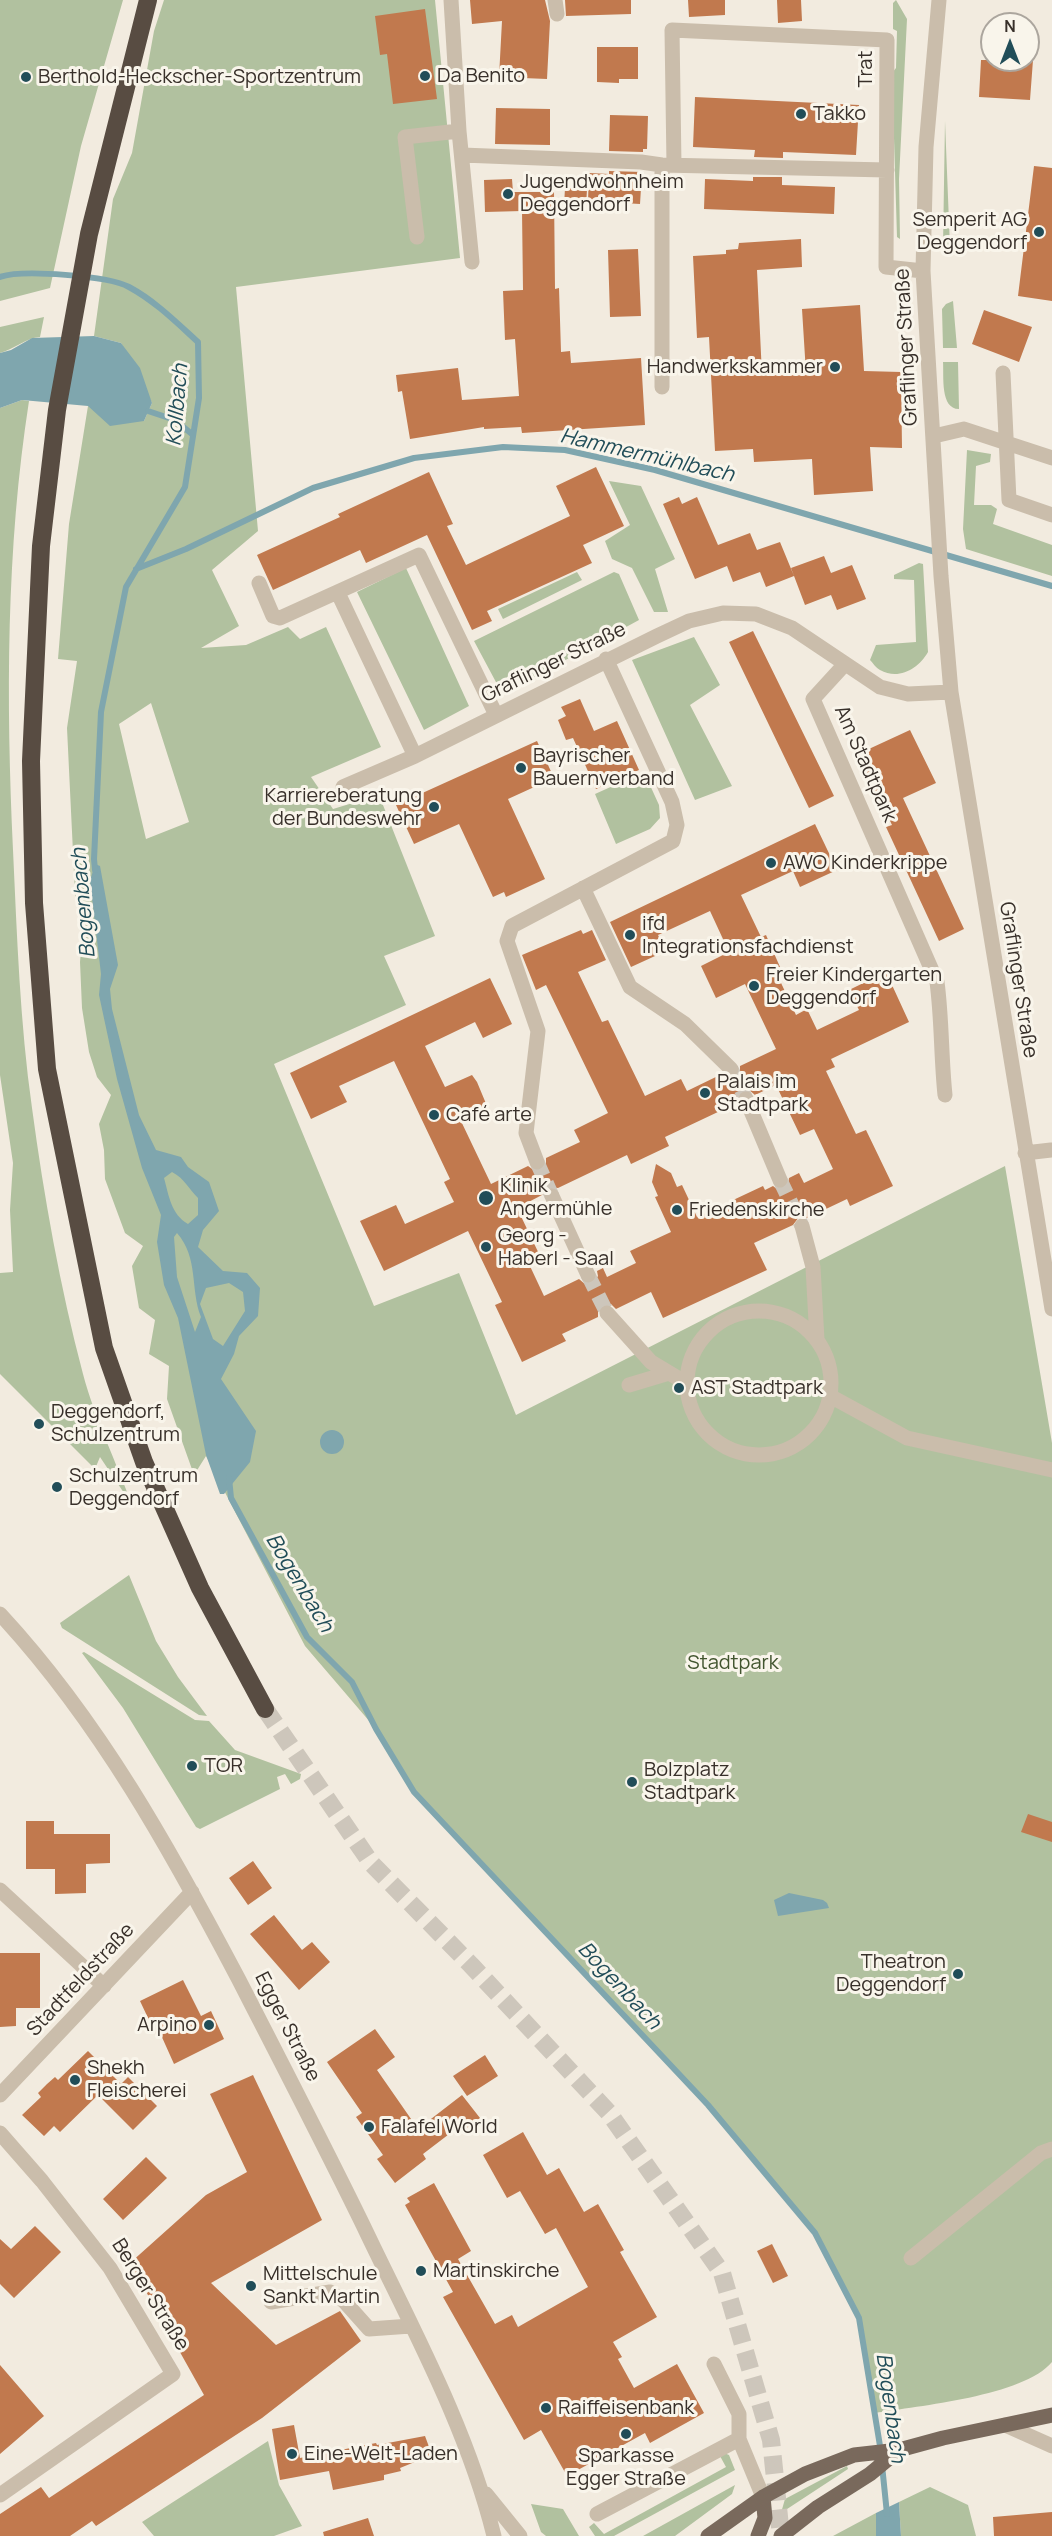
<!DOCTYPE html>
<html>
<head>
<meta charset="utf-8">
<style>
  body { margin:0 }
  #map { position:relative; width:1052px; height:2536px; overflow:hidden; background:#f2ebdf; font-family:Manrope,sans-serif }
  canvas { display:block }
  .north { position:absolute; left:980px; top:12px; width:60px; height:60px; box-sizing:border-box; background:#f9f5eb; border:2px solid #aca69e; border-radius:50%; rotate:0deg; font-size:16px; font-weight:700; line-height:24px; text-align:center; color:#38302a }
  .north::after { content:''; display:block; margin:auto; width:21px; height:27px; background:#214d58; clip-path:polygon(50% 0,100% 100%,50% 72%,0 100%) }
</style>
</head>
<body>
<div id="map">
<canvas width="1052" height="2536"></canvas>
<div class="north">N</div>
</div>
<script>
const ctx = document.querySelector('canvas').getContext('2d');
ctx.lineJoin = 'round';
function fillPath(path, color) { ctx.fillStyle = color; ctx.fill(path, 'evenodd'); }
function trace(path, color, width, dash) { ctx.strokeStyle = color; ctx.lineWidth = width; ctx.lineCap = dash ? 'butt' : 'round'; ctx.setLineDash(dash || []); ctx.stroke(path); }
function label(font, color, halo, rows, align = 'center') {
  ctx.font = font + ' Manrope,sans-serif'; ctx.lineWidth = 6; ctx.setLineDash([]); ctx.textBaseline = 'middle'; ctx.strokeStyle = halo; ctx.fillStyle = color; for (const [text, x, y, turn = 0] of rows) {
    ctx.save(); ctx.translate(x, y); ctx.rotate((+turn || 0) * Math.PI / 180); ctx.textAlign = isNaN(turn) ? turn : align; if (halo) ctx.strokeText(text, 0, 0); ctx.fillText(text, 0, 0); ctx.restore();
  }
}
const green = new Path2D(`
  M0 0H123L81 146 50 288 0 301Z
  M164 0H435L460 258 236 287 258 531 212 570 239 626 201 648 246 645 288 627 300 639 326 627 381 747 311 777 333 809 379 795 435 936 384 956 406 1005 274 1064 374 1306 459 1273 516 1415 1005 1166 1052 1443V2362C1024 2396 918 2406 875 2413L859 2318 815 2233 708 2105 414 1792 376 1729 305 1646 206 1456 194 1475 167 1399 169 1366 149 1354 155 1320 139 1308 132 1266 143 1246 125 1233 105 1179 104 1150 99 1124 111 1095 97 1077 89 1052 82 1008 80 962 82 938 75 894 67 728 77 661 58 659 69 524 88 406 144 421 152 403 121 343 94 336 113 199 132 153 154 31ZM151 703 189 822 146 839 119 724Z
  M896 0 907 19 899 179 900 239 897 237 892 73 896 68 897 31 893 29V3Z
  M945 121 950 248 943 246Z
  M953 301 957 348H943L942 309 946 304Z
  M44 317 40 337C26 338 14 349 0 353V327Z
  M943 362H958L959 409C940 409 944 376 943 362Z
  M22 400 29 401C6 548 6 701 13 850 17 936 20 1023 32 1108 44 1197 60 1287 83 1374 94 1416 117 1464 132 1505L100 1457 95 1469 0 1374V1273L13 1272 10 1210 13 1163 0 1075V408Z
  M967 450 991 454 990 462 976 466 974 505H991L997 509 993 524 1052 545V576L966 549 963 529Z
  M609 481 641 486 675 559 655 569 668 612H654L632 568 612 559 605 541 630 525Z
  M919 563 923 564 928 652C919 668 899 681 880 670 876 668 873 663 870 660L876 645 916 642 914 580 894 579V575Z
  M406 568 469 706 424 730 357 592Z
  M577 572 582 580 503 619 498 609Z
  M614 572 619 574 639 620 516 687 504 688 497 684 474 641Z
  M694 637 720 685 690 705 732 786 695 800 632 660Z
  M644 772 659 805 660 818 650 829 616 844 595 794Z
  M129 1575 156 1641 178 1677 207 1716 199 1715 62 1628 60 1623Z
  M84 1652 195 1720 209 1721 235 1750 301 1774 300 1779 291 1784 285 1774 277 1777 280 1789 200 1829 196 1827 123 1708 82 1653Z
  M268 2441 279 2485 302 2526 274 2536H154L142 2522Z
  M722 2452 729 2455 735 2470 614 2536H595L589 2527 594 2523 604 2534 726 2467 720 2456Z
  M847 2466 848 2469 781 2513 785 2499Z
  M735 2485 732 2494 675 2536H643Z
  M930 2487 968 2505 976 2536H901L899 2502Z
  M531 2504 563 2509 579 2536H546L541 2532Z
  M876 2513V2536H833Z`);
const water = new Path2D(`
  M94 336 121 343 140 368 152 403 144 421 110 426 88 406 22 400 0 408V353L11 350 32 338Z
  M95 864 100 866 118 965 110 989 112 1009 139 1115 156 1150 181 1157 188 1167 209 1182 219 1211 203 1230 198 1247 223 1271 247 1273 260 1288 258 1316 239 1336 234 1354 221 1379 256 1431 250 1462 224 1494H220L206 1455 178 1318 164 1285 157 1242 161 1215 142 1168 117 1079 99 995 101 974 90 881ZM172 1172C185 1179 188 1188 198 1198V1215L188 1224C171 1214 169 1196 164 1178ZM177 1233C199 1258 190 1289 201 1317L195 1332 177 1277 174 1237ZM229 1283 243 1292 245 1311 223 1346 213 1339 200 1304 206 1288Z
  M320 1442a12 12 0 1 1 24 0a12 12 0 1 1-24 0Z
  M789 1893 823 1900 827 1903 829 1908 778 1916 774 1900Z
  M899 2502 901 2536H876V2513Z`);
const stream = new Path2D(`
  M0 277C22 269 109 276 129 287 155 301 176 322 198 342L199 398 185 487 126 587 101 712 94 859 95 870
  M148 411 175 420 193 435
  M136 569 186 549 313 488 414 458 503 447 565 450 655 470 1052 586
  M229 1478 231 1498 307 1637 352 1682 376 1729 414 1792 708 2105 815 2233 859 2318 881 2452
  M882 2465 887 2514`);
const building = new Path2D(`
  M470 0H545L550 21 547 79 499 77 502 21 472 24Z
  M565 0H631V14L566 16Z
  M688 0H725V15L689 17Z
  M777 0H801L802 21 778 23Z
  M425 9 437 99 393 104 387 54 380 55 375 16Z
  M597 47H638V79H619V83L597 82Z
  M981 60H1033L1030 100 979 97Z
  M695 97 859 105 856 155 783 152V158L754 157 755 150 693 147Z
  M496 108 550 109V145L495 144Z
  M610 115 648 116 647 149H643V152L609 151Z
  M1034 166 1052 168V301L1018 296Z
  M609 171 642 172 640 204 588 201 589 173 609 174Z
  M753 177H782V185L835 187 834 214 704 209 705 179 753 181Z
  M512 179 513 192H554L555 289 559 288 561 352 570 351 571 363 641 358 645 425 522 433 521 427 484 429V427L410 439 402 391 398 392 396 375 458 368 462 400 519 396 515 339 505 340 503 291 523 290 522 211 485 212 484 180Z
  M565 188 587 189 586 207 564 206Z
  M801 239 802 267 757 270 762 375 806 373 802 309 860 305 864 371 901 372 902 448 870 447 873 491 814 495 812 459 754 462 753 449 715 451 709 337 697 338 693 256 726 254V250L738 249 739 243Z
  M638 249 641 316 610 317 608 250Z
  M984 310 1032 327 1019 362 972 344Z
  M596 467 624 526 583 545 592 563 487 611 492 621 472 630 427 535 366 563 360 550 273 590 257 555 340 517 338 514 429 472 453 524 447 526 466 565 570 516 556 486Z
  M679 497 682 504 697 497 718 545 750 533 757 550 780 542 794 576 766 587 760 572 733 582 727 566 695 579 663 504Z
  M824 556 831 573 852 565 866 599 837 610 831 595 805 605 791 568Z
  M753 631 834 796 809 808 729 642Z
  M580 699 594 731 617 721 639 770 596 789 573 738 566 740 558 720 566 716 561 707Z
  M910 730 936 783 903 798 964 929 939 941 886 827 892 825 858 754Z
  M537 741 554 778 508 799 545 879 506 897 504 892 493 897 459 824 414 844 396 805Z
  M815 824 837 870 800 887 793 871 741 895 761 937 766 935 780 967 775 970 796 1015 807 1009 817 1030 859 1010 849 990 886 972 909 1022 831 1059 835 1067 826 1071 856 1134 866 1130 893 1186 850 1206 847 1199 807 1218 799 1217 793 1225 754 1243 767 1270 663 1318 651 1292 616 1309 611 1304H604L598 1309V1317L562 1334 566 1341 522 1362 495 1305 502 1302 468 1231 384 1271 360 1221 396 1205 405 1224 454 1202 444 1182 450 1179 412 1099 394 1061 339 1086 347 1102 311 1119 290 1073 490 978 512 1024 483 1038 475 1022 425 1046 445 1087 472 1075 477 1082 487 1106 460 1119 491 1184 528 1166 535 1171H541L546 1164V1158L580 1142 574 1130 608 1113 546 985 536 990 522 955 581 930 583 934 592 930 606 960 578 972 602 1022 608 1020 645 1096 681 1079 687 1091 722 1074 728 1078H734L740 1072V1066L776 1049 745 984 716 998 701 966 729 952 710 911 658 935 666 951 631 967 610 922ZM776 1085 800 1135 814 1129 833 1169 804 1183 799 1173 789 1178 788 1185 783 1189 778 1190 773 1186 765 1190 763 1186 697 1217 682 1185 677 1187 671 1173 656 1164 652 1182 658 1196 655 1197 671 1232 630 1251 636 1263 607 1277 603 1268 597 1271 598 1276 593 1284 586 1285 579 1279 544 1296 529 1264 541 1258 517 1208 542 1195 549 1187 558 1188 627 1155 631 1164 669 1146 665 1137 737 1103 736 1097 742 1090 748 1089 755 1095Z
  M1028 1814 1052 1822V1842L1021 1832Z
  M26 1821H54V1834H110V1863L86 1864V1893L55 1894V1869H26Z
  M253 1861 272 1888 248 1905 229 1878Z
  M274 1915 302 1950 312 1942 330 1962 299 1990 250 1934Z
  M0 1953H40V2008H16V2026L0 2027Z
  M183 1980 201 2016 211 2011 224 2039 174 2064 161 2035 157 2037 140 2001Z
  M375 2029 395 2057 377 2070 418 2129 462 2095 480 2118 460 2133 457 2128 423 2154 426 2159 395 2183 377 2159 383 2155 356 2117 362 2113 327 2062Z
  M88 2051 121 2084 128 2077 157 2106 133 2130 98 2095 60 2132 54 2126 44 2136 22 2115 41 2097 38 2093 47 2084 55 2077 58 2080Z
  M485 2055 498 2076 467 2096 453 2076Z
  M253 2075 322 2220 211 2283 276 2345 340 2311 361 2341 262 2418 96 2526 92 2521 70 2536H0V2514L41 2487 49 2498 204 2395 130 2263 206 2195 247 2172 210 2094Z
  M523 2132 547 2175 559 2168 584 2212 598 2204 624 2250 620 2252 657 2317 613 2342 622 2357 618 2359 634 2388 677 2364 704 2413 650 2443 645 2433 567 2476 541 2430 524 2440 443 2297 453 2292 405 2205 410 2202 407 2198 434 2183 471 2251 458 2259 495 2324 512 2315 518 2327 588 2287 556 2228 545 2234 520 2191 507 2198 483 2155Z
  M146 2157 167 2178 123 2220 103 2199Z
  M35 2226 61 2252 14 2298 0 2284V2239L11 2249Z
  M772 2244 788 2276 773 2283 757 2251Z
  M0 2365 44 2416 0 2454Z
  M294 2425 300 2458 376 2443 377 2445 425 2436 432 2455 400 2468 401 2471 384 2475V2480L333 2490 329 2471 280 2480 272 2429Z
  M1052 2512V2536H994L993 2517Z
  M368 2518 374 2536H324L323 2532Z`);
const minorTunnel = new Path2D(`
  M731 1069 746 1099
  M537 1162 552 1196
  M780 1180 802 1226
  M588 1275 607 1313`);
const highwayTunnel = new Path2D(`
  M265 1709 371 1863 471 1965 609 2113 722 2273 771 2440 781 2536`);
const minor = new Path2D(`
  M451 0 459 131 472 262
  M555 0 557 14
  M939 0 926 147 923 271 941 576 951 692 1052 1309
  M462 155 641 162 662 165 887 170
  M662 165V387
  M674 165 672 30 887 40 886 267 923 271
  M417 237 405 137 459 131
  M1003 373 1009 500 1052 515
  M934 436 964 429 1052 458
  M259 583 273 616 280 618 419 555 496 715
  M338 593 415 756
  M845 664 813 699 937 982C942 1020 941 1057 945 1095
  M343 787 415 756 657 636 689 621 723 613 756 614 792 628 880 687 908 694 951 692
  M583 888 630 987 685 1024 731 1069
  M746 1099 780 1180
  M1025 1153 1051 1150
  M537 1162 526 1133 538 1031 507 941 512 926 673 841 677 825 672 802 606 659
  M552 1196 588 1275
  M802 1226 813 1267 817 1340
  M687 1383a72 72 0 1 1 144 0a72 72 0 1 1-144 0Z
  M607 1313 651 1362 686 1383
  M629 1385 669 1373
  M830 1396 907 1438 1052 1470
  M0 1614C100 1722 171 1851 239 1980 281 2062 323 2143 363 2225 411 2326 467 2427 494 2536
  M0 1890 104 1986
  M0 2095 192 1892
  M0 2133 42 2181 110 2268 173 2374 0 2495
  M911 2258 1041 2153 1052 2149
  M271 2302 330 2292 344 2301 369 2329 411 2326
  M714 2364 739 2414V2439
  M1005 2425 1052 2446
  M486 2494 520 2536
  M597 2514 739 2439 763 2497`);
const major = new Path2D(`
  M708 2536 763 2497 805 2474 854 2455 899 2450 943 2438 1052 2415
  M758 2536 765 2518 763 2497
  M781 2536 818 2507 870 2474 899 2450`);
const highway = new Path2D(`
  M148 0 89 234 57 410 41 546 31 761 34 903 47 1069 104 1348 144 1462 200 1588 265 1709`);
const markers = [
  [425,76,6,"#214d58"],
  [26,77,6,"#214d58"],
  [801,114,6,"#214d58"],
  [508,194,6,"#214d58"],
  [1039,232,6,"#214d58"],
  [835,367,6,"#214d58"],
  [521,768,6,"#214d58"],
  [434,807,6,"#214d58"],
  [771,863,6,"#214d58"],
  [630,935,6,"#214d58"],
  [754,986,6,"#214d58"],
  [705,1093,6,"#214d58"],
  [434,1115,6,"#214d58"],
  [486,1198,8,"#214d58"],
  [677,1210,6,"#214d58"],
  [486,1247,6,"#214d58"],
  [679,1388,6,"#214d58"],
  [39,1424,6,"#214d58"],
  [57,1487,6,"#214d58"],
  [192,1766,6,"#214d58"],
  [632,1782,6,"#214d58"],
  [958,1974,6,"#214d58"],
  [209,2025,6,"#214d58"],
  [75,2080,6,"#214d58"],
  [369,2127,6,"#214d58"],
  [421,2271,6,"#214d58"],
  [251,2286,6,"#214d58"],
  [546,2408,6,"#214d58"],
  [626,2434,6,"#214d58"],
  [292,2454,6,"#214d58"]
];
const streetNames = [
  ["Trat",866,69,-90],
  ["Graflinger Straße",907,347,-93],
  ["Graflinger Straße",554,663,-26],
  ["Am Stadtpark",865,764,66],
  ["Graflinger Straße",1018,980,81],
  ["Stadtfeldstraße",81,1980,-47],
  ["Egger Straße",287,2027,63],
  ["Berger Straße",150,2295,58]
];
const poiNames = [
  ["Da Benito",437,76],
  ["Berthold-Heckscher-Sportzentrum",38,77],
  ["Takko",813,114],
  ["Jugendwohnheim",520,182],
  ["Deggendorf",520,205],
  ["Semperit AG",1027,220,"right"],
  ["Deggendorf",1027,243,"right"],
  ["Handwerkskammer",823,367,"right"],
  ["Bayrischer",533,756],
  ["Bauernverband",533,779],
  ["Karriereberatung",422,796,"right"],
  ["der Bundeswehr",422,819,"right"],
  ["AWO Kinderkrippe",783,863],
  ["ifd",642,924],
  ["Integrationsfachdienst",642,947],
  ["Freier Kindergarten",766,975],
  ["Deggendorf",766,998],
  ["Palais im",717,1082],
  ["Stadtpark",717,1105],
  ["Café arte",446,1115],
  ["Klinik",500,1186],
  ["Angermühle",500,1209],
  ["Friedenskirche",689,1210],
  ["Georg -",498,1236],
  ["Haberl - Saal",498,1259],
  ["AST Stadtpark",691,1388],
  ["Deggendorf,",51,1412],
  ["Schulzentrum",51,1435],
  ["Schulzentrum",69,1476],
  ["Deggendorf",69,1499],
  ["TOR",204,1766],
  ["Bolzplatz",644,1770],
  ["Stadtpark",644,1793],
  ["Theatron",946,1962,"right"],
  ["Deggendorf",946,1985,"right"],
  ["Arpino",197,2025,"right"],
  ["Shekh",87,2068],
  ["Fleischerei",87,2091],
  ["Falafel World",381,2127],
  ["Martinskirche",433,2271],
  ["Mittelschule",263,2274],
  ["Sankt Martin",263,2297],
  ["Raiffeisenbank",558,2408],
  ["Eine-Welt-Laden",304,2454],
  ["Sparkasse",626,2456,"center"],
  ["Egger Straße",626,2479,"center"]
];
const parkNames = [
  ["Stadtpark",733,1663]
];
const waterNames = [
  ["Kollbach",178,405,-85],
  ["Hammermühlbach",647,456,13],
  ["Bogenbach",84,903,-95],
  ["Bogenbach",299,1583,59],
  ["Bogenbach",619,1986,47],
  ["Bogenbach",890,2408,82]
];
fillPath(green, '#b1c19f');
fillPath(water, '#7fa6ae');
trace(stream, '#7fa6ae', 6);
fillPath(building, '#c1794e');
trace(minorTunnel, '#cdc6bb', 15, [15, 8]);
trace(highwayTunnel, '#cdc6bb', 18, [18, 9]);
trace(minor, '#cabdab', 15);
trace(major, '#79695c', 15);
trace(highway, '#584c42', 18);
for (const [x, y, r, color] of markers) { const dot = new Path2D(); dot.arc(x, y, r, 0, 2 * Math.PI); ctx.fillStyle = color; ctx.fill(dot); trace(dot, '#f9f5eb', 2); }
label('20px', '#38302a', '#f9f5eb', streetNames);
label('20px', '#38302a', '#f9f5eb', poiNames, 'left');
label('20px', '#42552f', '#f9f5eb', parkNames);
label('italic 21px', '#214d58', '#f9f5eb', waterNames);
</script>
</body>
</html>
